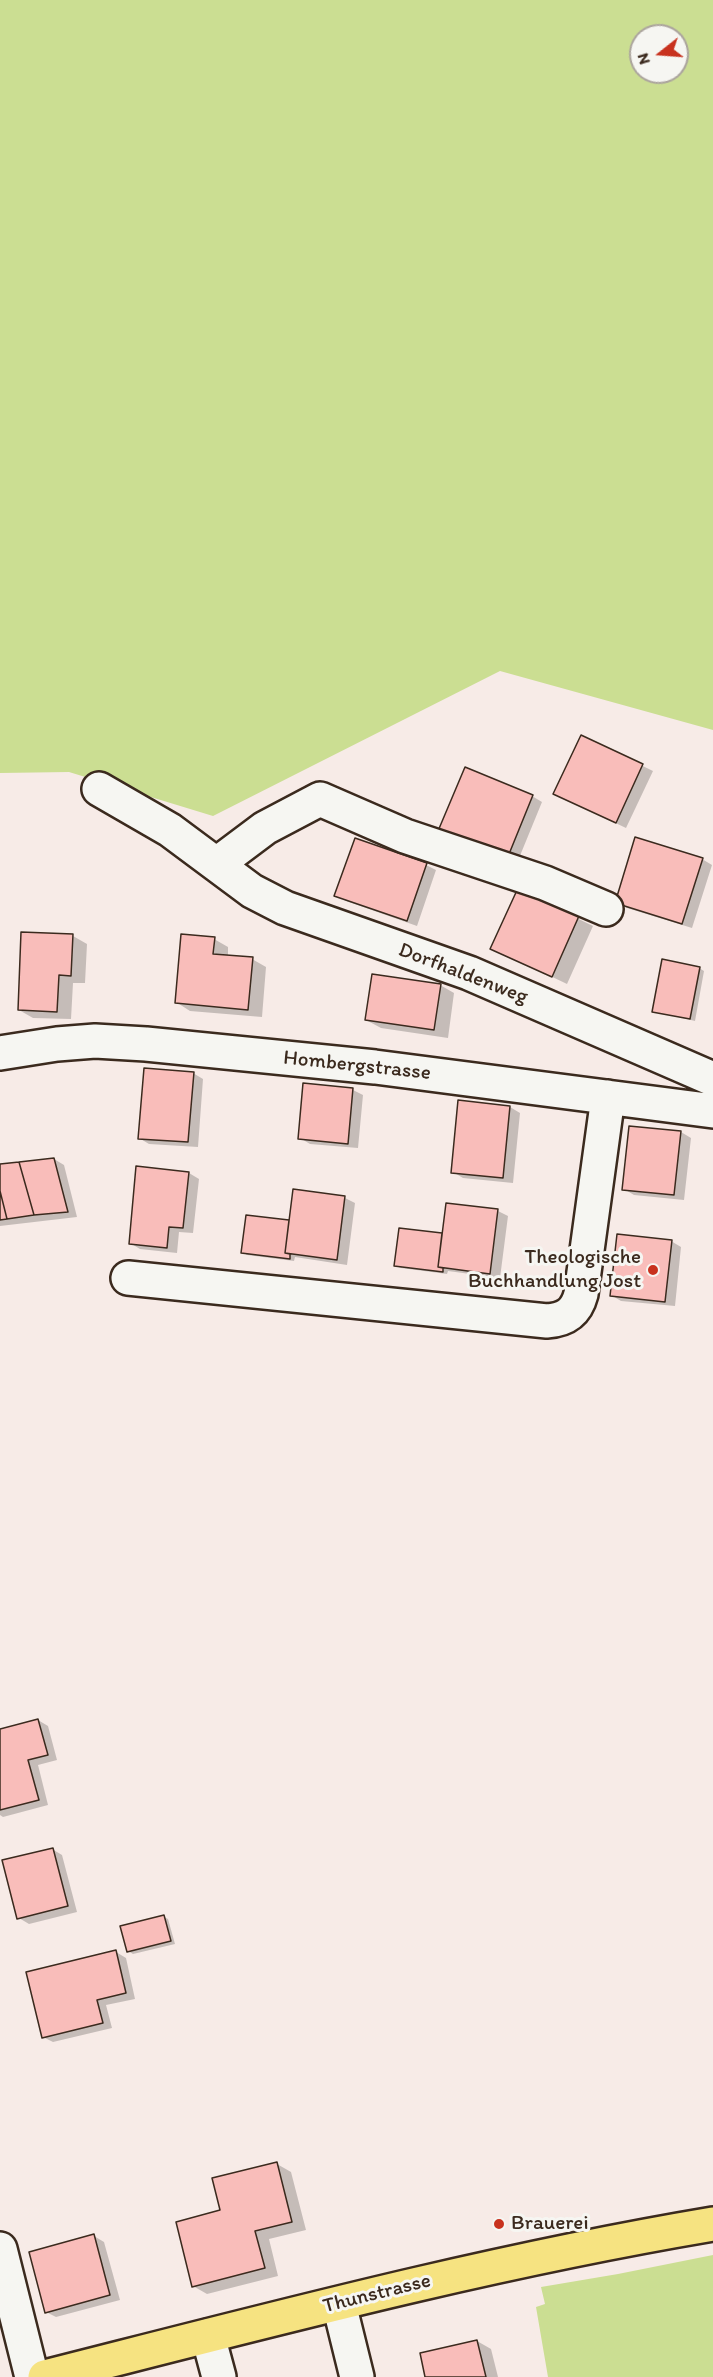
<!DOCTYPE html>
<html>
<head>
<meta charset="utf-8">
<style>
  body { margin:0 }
  #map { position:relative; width:713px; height:2377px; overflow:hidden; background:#f7ebe7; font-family:Itim,sans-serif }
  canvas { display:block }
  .north { position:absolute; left:629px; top:24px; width:60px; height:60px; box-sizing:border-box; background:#f6f6f2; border:2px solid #aba49d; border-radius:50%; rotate:253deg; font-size:16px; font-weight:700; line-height:24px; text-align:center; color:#3b2a1e }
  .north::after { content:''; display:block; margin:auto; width:21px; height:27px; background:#c8321e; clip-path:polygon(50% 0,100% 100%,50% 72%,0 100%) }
</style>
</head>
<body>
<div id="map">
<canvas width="713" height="2377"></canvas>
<div class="north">N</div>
</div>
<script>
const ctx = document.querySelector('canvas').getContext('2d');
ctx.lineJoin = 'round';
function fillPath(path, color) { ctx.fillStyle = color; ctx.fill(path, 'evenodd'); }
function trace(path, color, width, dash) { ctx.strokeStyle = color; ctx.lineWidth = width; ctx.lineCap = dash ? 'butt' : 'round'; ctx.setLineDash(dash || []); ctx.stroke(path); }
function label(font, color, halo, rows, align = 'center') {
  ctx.font = font + ' Itim,sans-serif'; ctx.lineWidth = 6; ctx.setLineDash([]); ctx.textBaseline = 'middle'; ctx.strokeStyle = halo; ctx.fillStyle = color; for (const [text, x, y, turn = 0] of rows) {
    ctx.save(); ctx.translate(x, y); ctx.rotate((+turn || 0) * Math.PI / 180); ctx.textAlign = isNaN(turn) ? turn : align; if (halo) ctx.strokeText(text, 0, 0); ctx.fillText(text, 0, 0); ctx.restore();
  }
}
const green = new Path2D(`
  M0 0H713V730L500 671 213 816 69 772 0 773ZM641 36H677V72H641Z
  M713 2255V2377H548L536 2307 545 2304 541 2287 618 2274Z`);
const shadow = new Path2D(`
  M581 736 653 771 626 828 565 799Z
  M532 796 542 802 517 863 450 836Z
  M702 859 712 865 692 928 627 908 617 902Z
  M426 865 436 870 417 926 346 901 336 895Z
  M519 890 593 926 567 984 492 948Z
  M23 933 73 936 87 944 85 983H73L71 1019 33 1018 19 1010Z
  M214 939 228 947V956L252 959 266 967 262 1017 190 1011 176 1002Z
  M699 968 704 971 695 1021 653 1011Z
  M440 985 454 993 448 1038 381 1028 366 1020Z
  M193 1073 203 1079 198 1147 149 1144 139 1138Z
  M304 1085 353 1090 363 1095 358 1148 310 1144 300 1138Z
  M459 1102 510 1107 520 1113 513 1183 463 1178 453 1172Z
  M681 1132 691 1138 684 1200 634 1195 624 1189Z
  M54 1159 64 1165 77 1217 0 1226V1165Z
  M189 1173 199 1179 193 1233 179 1232 177 1253 140 1249 130 1243Z
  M345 1198 355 1203 347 1265 295 1257 294 1261 247 1255 243 1252 247 1216 290 1222Z
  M498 1211 508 1216 500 1278 448 1271 447 1274 401 1268 396 1266 401 1229 444 1235Z
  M671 1241 681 1247 675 1306 621 1301 611 1295Z
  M38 1720 48 1726 57 1760 38 1765 48 1805 3 1817 0 1815V1730Z
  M52 1849 62 1855 77 1912 29 1924 19 1918Z
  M164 1917 168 1919 175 1944 133 1954 128 1951Z
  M116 1952 126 1958 135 1999 106 2005 112 2028 53 2042 43 2037Z
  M277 2164 291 2172 306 2230 269 2239 278 2276 207 2294 193 2286 222 2211Z
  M94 2236 104 2242 120 2300 56 2317 46 2312Z
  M477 2341 491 2349 498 2377H427Z`);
const building = new Path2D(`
  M581 735 643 764 616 823 553 794Z
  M465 767 533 795 507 859 438 831Z
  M635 837 703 858 682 924 615 903Z
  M355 838 427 863 407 921 334 896Z
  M518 888 579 916 552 977 490 949Z
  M21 932 73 934 71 976 59 975 57 1012 18 1010Z
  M181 934 215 937 213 954 253 957 248 1010 175 1003Z
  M662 959 700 967 690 1019 652 1012Z
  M372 974 441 984 434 1030 365 1020Z
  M144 1068 194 1072 188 1142 138 1139Z
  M303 1083 353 1088 348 1144 298 1139Z
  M458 1100 510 1106 503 1178 451 1173Z
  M629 1126 681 1131 674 1195 622 1190Z
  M54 1158 68 1212 34 1215 19 1162Z
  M19 1162 34 1215 7 1219 0 1191V1164Z
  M136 1166 189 1172 183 1228 169 1227 167 1248 129 1244Z
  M293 1189 345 1196 337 1260 285 1253Z
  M0 1191 7 1219 0 1220Z
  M446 1203 498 1209 490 1274 438 1267Z
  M246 1215 289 1220 285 1253 290 1254V1259L241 1253Z
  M399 1228 442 1233 438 1267 443 1268V1272L394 1266Z
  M617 1234 672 1240 665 1302 610 1296Z
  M38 1719 48 1755 28 1760 39 1800 0 1810V1729Z
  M53 1848 68 1906 17 1919 2 1860Z
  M164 1915 171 1941 127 1952 120 1926Z
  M116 1950 126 1993 97 2000 103 2023 42 2038 26 1972Z
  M277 2162 292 2222 255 2231 265 2268 192 2287 176 2222 220 2210 212 2178Z
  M94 2234 110 2295 45 2313 29 2252Z
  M477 2340 486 2377H425L420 2353Z`);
const minor = new Path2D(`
  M99 789 170 830 252 891 285 908 469 973 713 1079
  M217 864 265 828 320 799 405 836 545 883 606 909
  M0 1053 57 1044 95 1041 146 1044 375 1067 713 1111
  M128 1278 547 1321C565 1320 576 1313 581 1294L608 1097
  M0 2249 32 2377
  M339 2304 357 2377
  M208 2336 219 2377`);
const major = new Path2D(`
  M45 2377C266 2321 487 2262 713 2224`);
const markers = [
  [653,1270,6,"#c8321e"],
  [499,2224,6,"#c8321e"]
];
const streetNames = [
  ["Dorfhaldenweg",463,974,21],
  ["Hombergstrasse",357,1066,6],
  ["Thunstrasse",377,2294,-14]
];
const poiNames = [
  ["Theologische",641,1258],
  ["Buchhandlung Jost",641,1282],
  ["Brauerei",511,2224,"left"]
];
fillPath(green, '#cbde92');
fillPath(shadow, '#0003');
fillPath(building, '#f9bdba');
trace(building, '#3b2a1e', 1.5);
trace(minor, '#3b2a1e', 38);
trace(major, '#3b2a1e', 38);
trace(minor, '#f6f6f2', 33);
trace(major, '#f6e381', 33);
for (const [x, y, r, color] of markers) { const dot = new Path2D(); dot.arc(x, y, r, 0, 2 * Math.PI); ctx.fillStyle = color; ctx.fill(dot); trace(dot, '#f6f6f2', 2); }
label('21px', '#3b2a1e', '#f6f6f2', streetNames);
label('21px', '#3b2a1e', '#f6f6f2', poiNames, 'right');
</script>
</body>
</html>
